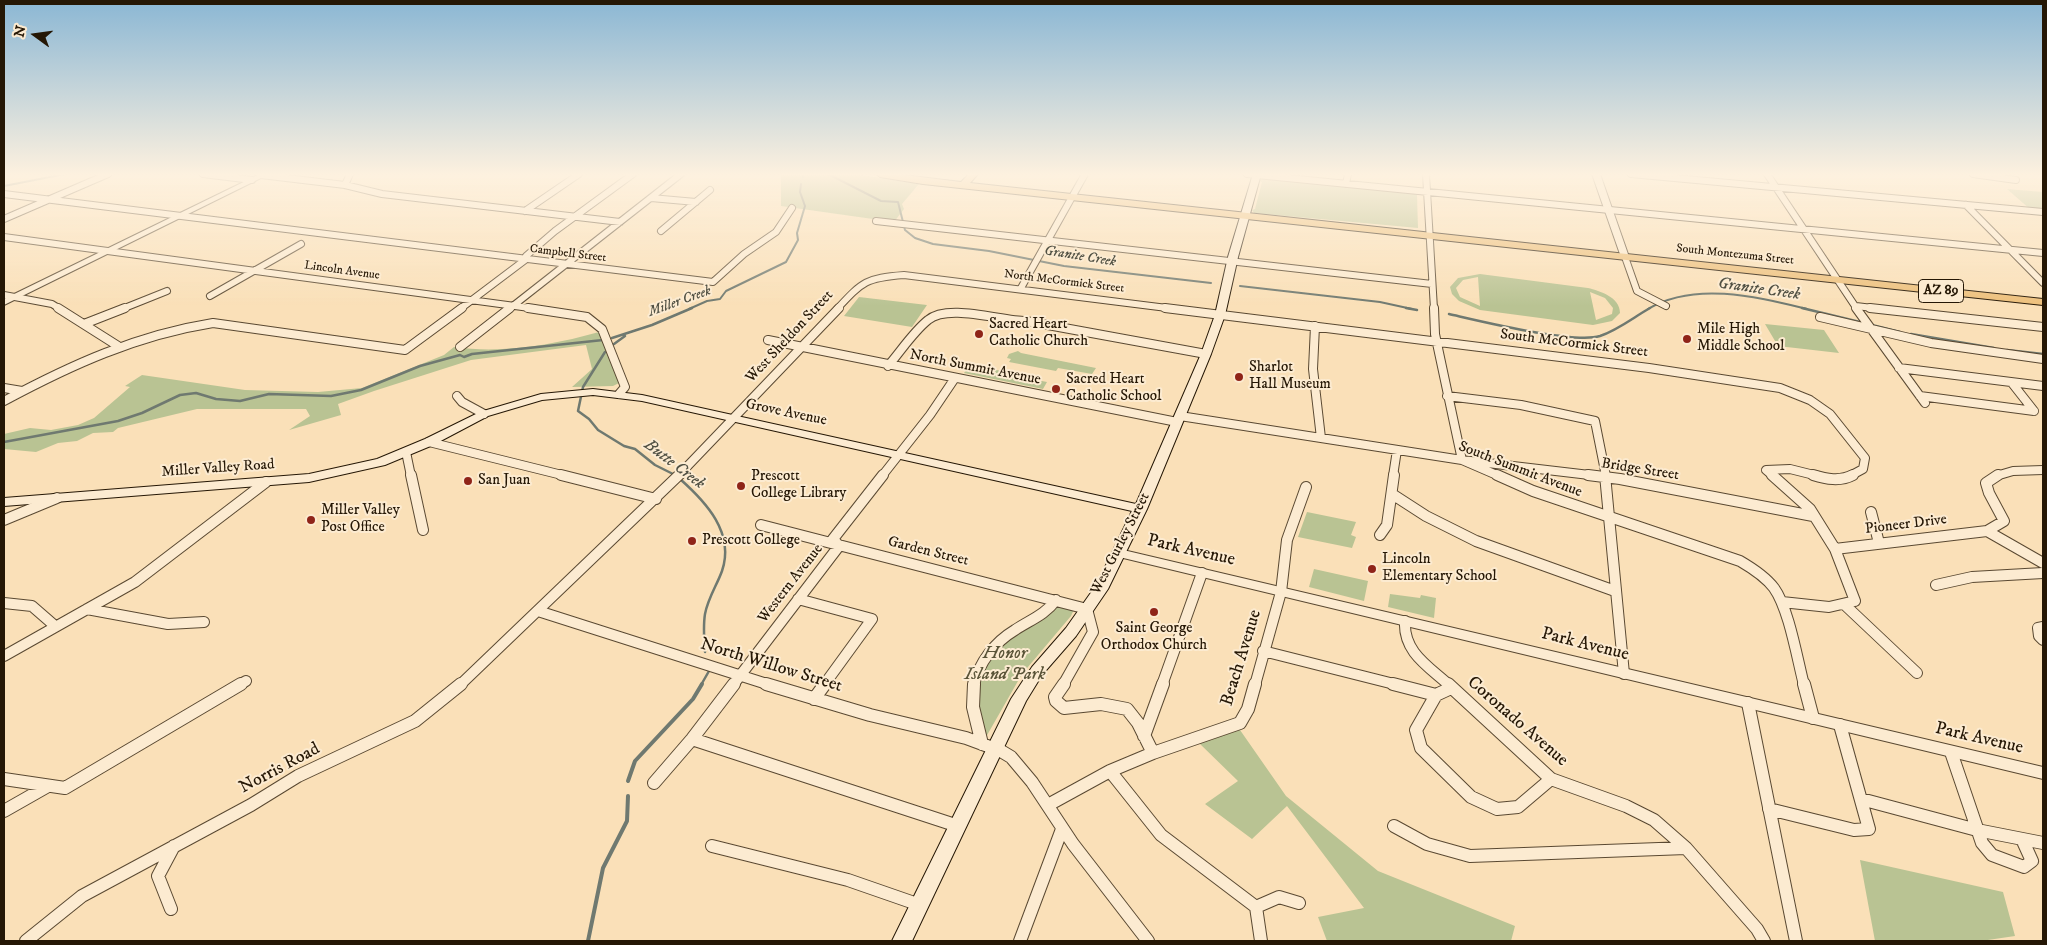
<!DOCTYPE html>
<html>
<head>
<meta charset="utf-8">
<style>
  body { margin:0 }
  #map { position:relative; width:2047px; height:945px; overflow:hidden; background:#fae0b8; font-family:"IM FELL DW Pica",serif }
  canvas { display:block }
  .frame { position:absolute; inset:0; border:5px solid #251705; pointer-events:none }
  .north { position:absolute; left:10px; top:10px; width:50px; height:50px; -webkit-text-stroke:4px #fcebd1; paint-order:stroke; rotate:284deg; font-size:14px; font-weight:700; line-height:20px; text-align:center; color:#251705 }
  .north::after { content:''; display:block; margin:auto; width:18px; height:22px; background:#251705; clip-path:polygon(50% 0,100% 100%,50% 72%,0 100%) }
</style>
</head>
<body>
<div id="map">
<canvas width="2047" height="945"></canvas>
<div class="frame"></div>
<div class="north">N</div>
</div>
<script>
const ctx = document.querySelector('canvas').getContext('2d');
ctx.lineJoin = 'round';
function fillPath(path, color) { ctx.fillStyle = color; ctx.fill(path, 'evenodd'); }
function trace(path, color, width, dash) { ctx.strokeStyle = color; ctx.lineWidth = width; ctx.lineCap = dash ? 'butt' : 'round'; ctx.setLineDash(dash || []); ctx.stroke(path); }
function label(font, color, halo, rows, align = 'center') {
  ctx.font = font + ' "IM FELL DW Pica",serif'; ctx.lineWidth = 4; ctx.setLineDash([]); ctx.textBaseline = 'middle'; ctx.strokeStyle = halo; ctx.fillStyle = color; for (const [text, x, y, turn = 0] of rows) {
    ctx.save(); ctx.translate(x, y); ctx.rotate((+turn || 0) * Math.PI / 180); ctx.textAlign = isNaN(turn) ? turn : align; if (halo) ctx.strokeText(text, 0, 0); ctx.fillText(text, 0, 0); ctx.restore();
  }
}
const green = new Path2D(`
  M781 174H855L919 184 902 204 904 209 894 222 781 206Z
  M1262 178 1414 194 1417 195 1418 228 1254 213 1252 210 1255 209 1262 182 1259 181Z
  M2007 189 2043 192V211L2031 210Z
  M1480 274 1588 288C1600 291 1620 297 1620 313L1612 321 1593 325 1480 310 1459 301 1452 294 1450 287 1458 278ZM1478 277 1480 306 1460 297 1456 288 1463 280ZM1590 292 1605 298 1613 308 1612 314 1596 320Z
  M859 297 927 305 912 327 844 316Z
  M1765 324 1824 330 1839 353 1778 346Z
  M599 332 619 378V383L613 386 572 387 592 369 586 345 471 360 374 391 338 404 341 415 289 430 310 416 306 409H197L118 428 113 432 93 433 77 441 58 443 36 452 4 449V434L30 428 51 430 78 425 94 418 130 387 125 386 142 375 245 390 318 392 362 388 444 355 454 347C501 354 553 345 599 332Z
  M1018 351 1021 353 1096 368 1092 374 1058 368 1056 371 1009 362 1011 359 1007 358 1009 354Z
  M970 365 1002 371 1001 373 1047 382 1043 389 964 373Z
  M1307 512 1356 522 1351 535 1356 537 1352 548 1298 537Z
  M1314 569 1368 581 1364 601 1309 587Z
  M1390 594 1420 598 1421 595 1436 598 1434 618 1388 607Z
  M1056 600 1076 605 1071 616 1022 674 982 744 976 676 988 653Z
  M1240 730 1286 796 1378 871 1515 926 1511 941H1327L1318 917 1364 908 1287 806 1252 839 1205 804 1238 781 1199 743Z
  M1860 860 2003 892 2015 936 1981 941H1875Z`);
const streamFar2 = new Path2D(`
  M803 174V177
  M828 174 881 201 898 202 905 230 915 238 933 244 989 251 1064 266 1211 283
  M4 186 65 174
  M1240 286 1380 302 1412 309
  M689 309 707 301 720 299 726 291 786 262 798 240 797 233 805 206 800 192 801 184
  M1648 309C1695 281 1757 297 1807 309`);
const streamFar1 = new Path2D(`
  M1406 308 1417 310
  M1802 308 1864 323
  M1449 314C1480 321 1573 344 1600 336 1618 330 1634 317 1650 308
  M1872 325 1900 332
  M1911 334 1994 348
  M612 338 652 325 692 308
  M614 344 625 336
  M2007 350 2043 354
  M605 352 583 387 578 411 589 419 598 430 624 446 635 449 655 465 675 475
  M4 442 118 421 142 413 180 395 196 393 216 399 240 401 269 394 331 396 361 390 420 366 460 355 464 357 472 354 603 340
  M680 479C706 502 735 533 722 571 717 585 708 598 705 614 703 626 704 639 705 652
  M701 685 709 671`);
const stream = new Path2D(`
  M628 781 635 761 693 699 702 684
  M588 941 603 868 627 821 628 796`);
const minorFar3 = new Path2D(`
  M203 174 252 180
  M1247 174 2043 253
  M1426 174 1434 309
  M1631 174 2043 212
  M1767 174 1857 309
  M1973 174 2016 180
  M261 175 345 185 382 194 620 222
  M1346 184 1348 174
  M345 185 350 174
  M4 194 713 282 744 254 776 232 792 208
  M651 198 696 202
  M1966 205 2043 283
  M525 211 579 174
  M4 219 108 174
  M876 221 1432 284
  M661 231 710 190
  M4 237 537 309
  M1625 257 1637 291 1666 306
  M1021 288 1085 174
  M4 295 52 304 60 309
  M210 296 301 244
  M1856 306 1881 309
  M122 309 167 291
  M460 309 525 260 526 256 555 231 633 174
  M509 309 681 174
  M837 309C863 281 866 278 904 275L1175 309`);
const minorFar2 = new Path2D(`
  M58 308 118 346
  M528 308 587 317 602 329 625 387 619 394
  M1165 308 1649 368 1780 388 1810 400 1830 414 1865 458 1863 469 1850 476
  M1434 308 1435 334 1462 460 1598 476
  M1856 308 1925 403
  M1870 308 2043 327
  M1820 317 1931 343 2043 359
  M84 324 125 308
  M1315 326 1313 369 1321 438
  M768 340 1177 422
  M460 347 510 308
  M888 366C901 351 913 332 928 320 948 303 1001 321 1026 321L1206 354
  M1899 368 2043 386
  M2012 383 2034 411
  M4 388 22 391
  M457 396 462 402 484 414
  M1447 396 1521 405 1595 421 1606 476
  M1920 396 2034 411
  M4 401C71 365 137 335 213 323L405 350 462 308
  M1180 416 1462 460 1499 476
  M429 442 566 476
  M406 452 411 476
  M678 476 839 308
  M882 476 930 415 955 378
  M1393 476 1397 450
  M1773 476 1766 470 1790 469 1818 476
  M1996 476 2013 471 2043 470`);
const minorFar1 = new Path2D(`
  M411 475 423 530
  M561 475 656 499
  M1497 475 1533 491 1740 561C1752 568 1765 576 1774 588 1789 609 1797 658 1804 685
  M1588 475 1620 479 1813 516
  M1605 475 1624 674
  M1772 475 1810 509 1835 549 1855 601 1829 607 1782 602
  M1813 475C1826 479 1840 482 1853 475
  M1392 494 1426 516 1476 541 1615 591
  M1871 512 1879 543
  M4 520 57 498
  M761 525 1087 609 1093 632 1063 685
  M1987 531 2043 563
  M1380 535 1387 525 1394 475
  M1835 549 1987 531 2004 521 1989 493 1986 483 1998 475
  M1936 585 1972 577 2043 573
  M798 599 872 619 824 685
  M4 603 32 606 55 626
  M1846 606 1917 673
  M87 609 168 624 204 622
  M538 611 770 685
  M1405 621C1403 652 1428 666 1449 685
  M2043 627 2038 628 2039 636 2043 640
  M1263 651 1398 685
  M4 656 135 582 266 482
  M239 685 246 681
  M460 685 679 475
  M733 685 839 546 833 539 883 475
  M974 685C979 662 995 642 1015 630 1030 620 1045 615 1056 600
  M1162 685 1202 573
  M1255 685 1281 592 1287 540 1306 487`);
const minor = new Path2D(`
  M766 684 870 715 966 738 1001 751 1011 757 1032 782 1073 844 1148 941
  M974 684 973 707 982 744
  M1064 684 1055 697 1056 701 1064 708 1101 704 1127 709 1138 723 1153 753
  M1393 684 1436 695
  M1448 684 1551 779 1626 806 1654 820 1686 848 1757 929 1764 941
  M1804 684 1813 718
  M1451 688 1436 695 1416 730 1421 748 1471 797 1497 809 1518 807 1551 779
  M814 699 825 684
  M1748 703 1796 941
  M1144 736 1163 684
  M692 739 958 826
  M1951 752 1982 843 1992 855 2024 867 2032 861 2022 839
  M1110 771 1161 835 1256 907 1261 941
  M4 779 65 788 241 684
  M654 783 692 739 734 684
  M1861 799 1977 830 2043 843
  M1048 805 1110 771 1153 753 1240 723 1248 709 1255 684
  M1769 809 1854 830 1869 829 1840 725
  M4 811 48 786
  M1394 826 1427 844 1470 856 1686 848
  M712 846 848 880 920 905
  M1256 907 1279 897 1299 903
  M171 909 158 876 174 846
  M26 941 82 896 251 805 298 776 415 721 461 684
  M1020 941 1062 829`);
const tertiary = new Path2D(`
  M260 174H269L4 305V299Z
  M1592 174H1600L1629 257 1628 259 1625 260 1621 257Z
  M1119 549 2043 767V779L1115 556 1113 553 1115 550Z`);
const secondary = new Path2D(`
  M1253 174H1261L1238 257 1225 315 1211 354 1147 509 1108 589 1076 636 1042 675 1026 701 912 941H892L1011 699 1032 667 1066 628 1097 584 1132 511 642 401 593 395 542 400 488 416 433 445 385 465 309 482 4 506V498L309 474 377 459 425 439 480 412 541 394 593 389 642 395 1136 504 1201 354 1215 315 1228 257Z`);
const primary = new Path2D(`
  M876 174H896L961 182 969 174H978L970 183 2043 299V305L923 184 880 177Z`);
const markers = [
  [979,334,5,"#8f2418"],
  [1687,339,5,"#8f2418"],
  [1239,377,5,"#8f2418"],
  [1056,389,5,"#8f2418"],
  [468,481,5,"#8f2418"],
  [741,486,5,"#8f2418"],
  [311,520,5,"#8f2418"],
  [692,541,5,"#8f2418"],
  [1372,569,5,"#8f2418"],
  [1154,612,5,"#8f2418"]
];
const farStreetnames = [
  ["Campbell Street",568,254,7],
  ["South Montezuma Street",1735,255,6],
  ["Lincoln Avenue",342,271,8],
  ["North McCormick Street",1064,282,7]
];
const farWaternames = [
  ["Granite Creek",1080,257,9],
  ["Miller Creek",680,302,-20]
];
const shields = [
  [1941,291,45]
];
const shieldNames = [
  ["AZ 89",1941,291]
];
const poiNames = [
  ["Sacred Heart",989,325],
  ["Catholic Church",989,342],
  ["Mile High",1697,330],
  ["Middle School",1697,347],
  ["Sharlot",1249,368],
  ["Hall Museum",1249,385],
  ["Sacred Heart",1066,380],
  ["Catholic School",1066,397],
  ["Prescott",751,477],
  ["College Library",751,494],
  ["San Juan",478,481],
  ["Miller Valley",321,511],
  ["Post Office",321,528],
  ["Prescott College",702,541],
  ["Lincoln",1382,560],
  ["Elementary School",1382,577],
  ["Saint George",1154,629,"center"],
  ["Orthodox Church",1154,646,"center"]
];
const streetNames = [
  ["West Sheldon Street",790,337,-47],
  ["South McCormick Street",1574,344,7],
  ["North Summit Avenue",975,368,11],
  ["Grove Avenue",786,413,12],
  ["Miller Valley Road",218,469,-4],
  ["South Summit Avenue",1520,470,21],
  ["Bridge Street",1640,470,9],
  ["Pioneer Drive",1906,525,-7],
  ["West Gurley Street",1121,544,-63],
  ["Garden Street",928,552,14],
  ["Western Avenue",791,584,-52]
];
const waterNames = [
  ["Granite Creek",1759,290,8],
  ["Butte Creek",674,465,37]
];
const nearStreetnames = [
  ["Park Avenue",1191,551,13],
  ["Park Avenue",1585,645,14],
  ["Beach Avenue",1242,658,-73],
  ["North Willow Street",771,666,17],
  ["Coronado Avenue",1517,722,41],
  ["Park Avenue",1979,739,13],
  ["Norris Road",280,769,-28]
];
const nearParknames = [
  ["Honor",1005,654],
  ["Island Park",1005,675]
];
fillPath(green, '#b9c393');
trace(streamFar2, '#6f7970', 2);
trace(streamFar1, '#6f7970', 2.5);
trace(stream, '#6f7970', 4);
trace(minorFar3, '#5a4932', 8);
trace(minorFar2, '#5a4932', 10);
trace(minorFar1, '#5a4932', 12);
trace(minor, '#5a4932', 14);
trace(tertiary, '#5a4932', 2);
trace(secondary, '#251705', 2);
trace(primary, '#251705', 2);
trace(minorFar3, '#fcebd1', 6);
trace(minorFar2, '#fcebd1', 8);
trace(minorFar1, '#fcebd1', 10);
trace(minor, '#fcebd1', 12);
fillPath(tertiary, '#fcebd1');
fillPath(secondary, '#fcebd1');
fillPath(primary, '#edc07c');
const sky = ctx.createLinearGradient(0, 0, 0, 306);
sky.addColorStop(0, '#8bb7d4');
sky.addColorStop(0.57, '#fdf1df');
sky.addColorStop(1, '#fdf1df00');
ctx.fillStyle = sky;
ctx.fillRect(0, 0, 2047, 306);
for (const [x, y, r, color] of markers) { const dot = new Path2D(); dot.arc(x, y, r, 0, 2 * Math.PI); ctx.fillStyle = color; ctx.fill(dot); trace(dot, '#fcebd1', 2); }
label('12px', '#251705', '#fcebd1', farStreetnames);
label('italic 14px', '#505043', '#fcebd1', farWaternames);
for (const [x, y, w] of shields) { const box = new Path2D(); box.roundRect(x - w / 2, y - 11.5, w, 23, 4); ctx.fillStyle = '#fcebd1'; ctx.fill(box); trace(box, '#251705', 1); }
label('bold 14px', '#251705', null, shieldNames);
label('15px', '#251705', '#fcebd1', poiNames, 'left');
label('15px', '#251705', '#fcebd1', streetNames);
label('italic 16px', '#505043', '#fcebd1', waterNames);
label('18px', '#251705', '#fcebd1', nearStreetnames);
label('italic 18px', '#595337', '#fcebd1', nearParknames);
</script>
</body>
</html>
